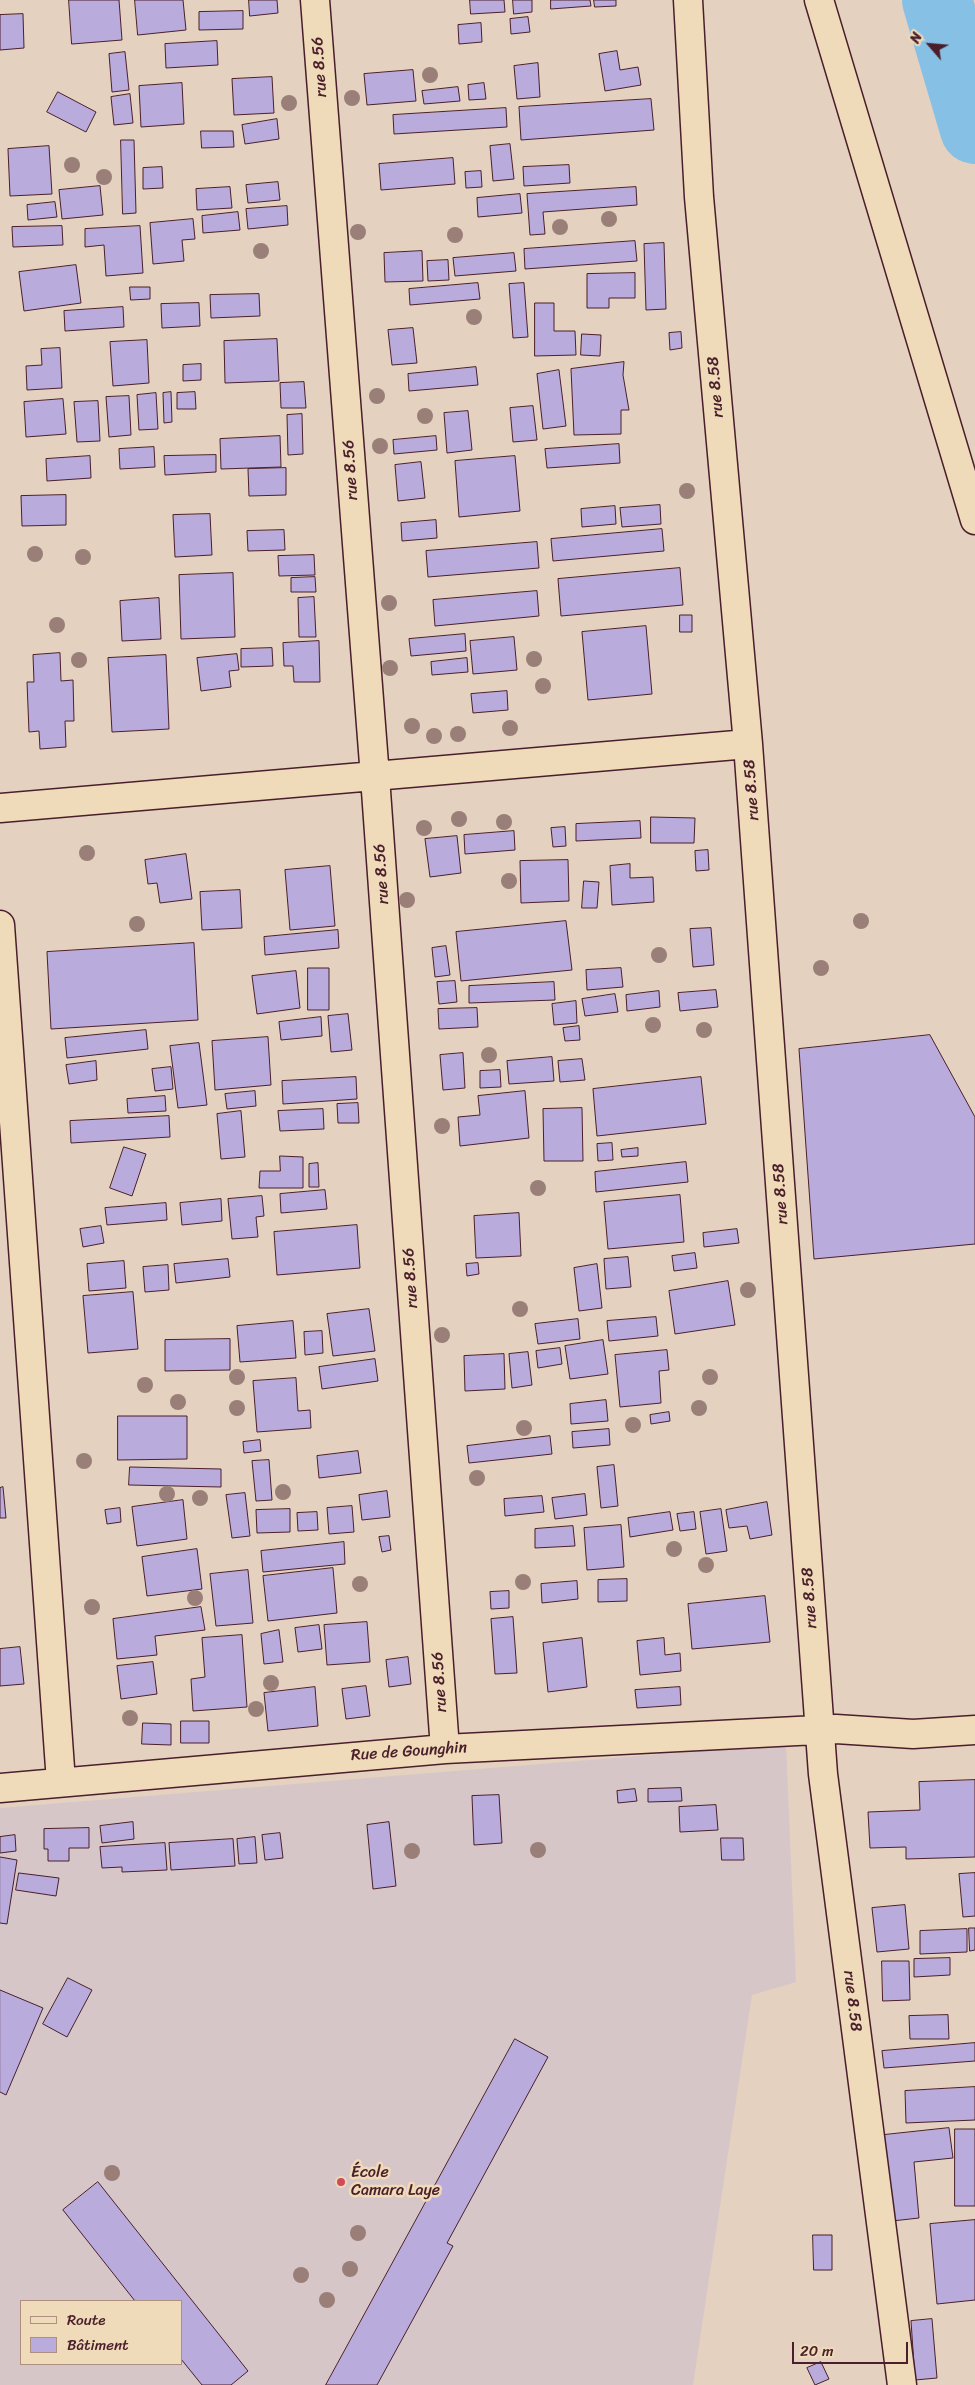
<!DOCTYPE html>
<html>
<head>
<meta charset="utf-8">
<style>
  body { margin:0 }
  #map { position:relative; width:975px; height:2385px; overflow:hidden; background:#e4d1c0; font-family:Sriracha,sans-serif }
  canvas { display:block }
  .legend { position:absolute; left:20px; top:2300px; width:162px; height:65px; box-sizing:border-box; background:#efdbb9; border:1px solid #ad9080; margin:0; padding:6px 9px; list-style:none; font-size:15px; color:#4a1f2b }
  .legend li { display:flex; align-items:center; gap:10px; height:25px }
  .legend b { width:25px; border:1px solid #ad9080 }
  .north { position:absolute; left:905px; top:20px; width:50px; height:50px; -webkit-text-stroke:4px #efdbb9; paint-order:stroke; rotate:297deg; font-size:14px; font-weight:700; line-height:20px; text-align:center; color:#4a1f2b }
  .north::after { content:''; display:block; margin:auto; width:18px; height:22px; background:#4a1f2b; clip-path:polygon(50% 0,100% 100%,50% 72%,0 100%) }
  .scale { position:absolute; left:792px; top:2342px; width:116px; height:22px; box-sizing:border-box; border:2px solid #4a1f2b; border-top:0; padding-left:6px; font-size:15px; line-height:18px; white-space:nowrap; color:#4a1f2b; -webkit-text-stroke:4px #efdbb9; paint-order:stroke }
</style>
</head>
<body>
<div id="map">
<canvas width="975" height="2385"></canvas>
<ul class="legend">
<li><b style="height:6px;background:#efdbb9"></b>Route</li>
<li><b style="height:14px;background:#b9abdc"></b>Bâtiment</li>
</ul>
<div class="north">N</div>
<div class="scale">20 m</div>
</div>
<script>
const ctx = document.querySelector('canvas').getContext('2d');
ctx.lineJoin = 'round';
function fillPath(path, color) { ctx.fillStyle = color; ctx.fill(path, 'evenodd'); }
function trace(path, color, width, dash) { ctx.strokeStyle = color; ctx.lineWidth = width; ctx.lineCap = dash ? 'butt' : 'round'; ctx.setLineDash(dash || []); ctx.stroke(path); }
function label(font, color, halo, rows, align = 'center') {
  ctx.font = font + ' Sriracha,sans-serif'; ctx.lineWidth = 5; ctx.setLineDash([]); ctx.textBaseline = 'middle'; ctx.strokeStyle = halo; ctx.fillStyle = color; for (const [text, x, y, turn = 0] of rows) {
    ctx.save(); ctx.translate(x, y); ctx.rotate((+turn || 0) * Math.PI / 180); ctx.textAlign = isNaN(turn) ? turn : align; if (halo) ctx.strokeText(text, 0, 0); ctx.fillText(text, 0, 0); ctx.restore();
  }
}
const built = new Path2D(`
  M786 1744 796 1982 752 1995 693 2385H0V1808ZM21 2301H181V2364H21Z`);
const river = new Path2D(`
  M937 0 975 129`);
const building = new Path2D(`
  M69 0H119L122 40 72 44Z
  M135 0H183L186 30 138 35Z
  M249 0H277L278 13 250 16Z
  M470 0H504L505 12 471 14Z
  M513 0H532V12L514 14Z
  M551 0H590L591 6 551 9Z
  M594 0H616V6L595 7Z
  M243 11V29L199 30V12Z
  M23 14 24 48 0 50V15Z
  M528 17 530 32 511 34 510 19Z
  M481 23 482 42 459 44 458 25Z
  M217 41 218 65 166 68 165 44Z
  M617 51 620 70 638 67 641 85 605 91 599 54Z
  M125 52 129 90 112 92 109 54Z
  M538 63 540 97 517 99 514 66Z
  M413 70 416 101 367 105 364 74Z
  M272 77 274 113 234 115 232 79Z
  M182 83 184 124 141 127 139 86Z
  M484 83 486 99 469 100 468 85Z
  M458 87 460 101 424 104 422 91Z
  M58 92 96 112 86 132 47 112Z
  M130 94 133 123 114 125 111 97Z
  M651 99 654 130 521 140 519 107Z
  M506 108 507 127 394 134 393 115Z
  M277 119 279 139 245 144 242 125Z
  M201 131H233L234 147 202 148Z
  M121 140H134L136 213 123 214Z
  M510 144 514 179 493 181 490 146Z
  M49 146 52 194 10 196 8 149Z
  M453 158 455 184 381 190 379 164Z
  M569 165 570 183 524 186 523 167Z
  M162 167 163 188 143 189V168Z
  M481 171 482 187 466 188 465 172Z
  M278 182 280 200 248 203 246 185Z
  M100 186 103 215 62 219 59 190Z
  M230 187 232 208 197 210 196 189Z
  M636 187 637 205 543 212 545 234 530 235 527 194Z
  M520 194 522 213 478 217 477 198Z
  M55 202 57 217 28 220 27 205Z
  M287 206 288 225 248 229 246 209Z
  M238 212 240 230 203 233 202 216Z
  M193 219 195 239 182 240 184 261 153 264 150 223Z
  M62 226 63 245 13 247 12 227Z
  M140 226 143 273 106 276 104 245 85 247V229Z
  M635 241 637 261 525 269 524 249Z
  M664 243 666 309 646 310 644 244Z
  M422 251 423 281 385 282 384 253Z
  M514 253 516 271 455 276 453 258Z
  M448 260 449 280 428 281 427 261Z
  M76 265 81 303 24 311 19 272Z
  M635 273V298H609V308H587V274Z
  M478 283 480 299 410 305 409 289Z
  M524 283 528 337 513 338 509 284Z
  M130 287H150V299L131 300Z
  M259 294 260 316 211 318 210 295Z
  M199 303 200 326 162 328 161 304Z
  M535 303H554V331H575L576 355 535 356Z
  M123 307 124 327 65 331 64 311Z
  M413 328 417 363 392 365 388 330Z
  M681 332 682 348 670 350 669 333Z
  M582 334 601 335 600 356 581 355Z
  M277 339 279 381 225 383 224 341Z
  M147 340 149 383 113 386 110 342Z
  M60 348 62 388 27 390 26 366 42 365 41 349Z
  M624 362 623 375 629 410H621V434L574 435 571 369Z
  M201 364V380L183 381V365Z
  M476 367 478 385 409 391 408 374Z
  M559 370 566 426 543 429 537 374Z
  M304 382 306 408H281L280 383Z
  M171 392 172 422 164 423 163 393Z
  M195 392 196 409H177V393Z
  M156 393 158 429 139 430 137 395Z
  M129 396 131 435 109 437 106 397Z
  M63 399 66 434 26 437 24 402Z
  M98 401 100 441 77 442 74 402Z
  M533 406 537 440 513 442 510 408Z
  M468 411 472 450 447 453 444 413Z
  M302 414 303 454 288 455 287 415Z
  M280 436 281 467 221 469 220 439Z
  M436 436 437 450 394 454 393 440Z
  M619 444 620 463 547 468 545 449Z
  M154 447 155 467 120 469 119 449Z
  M216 455V472L165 475 164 456Z
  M90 456 91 478 47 481 46 459Z
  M515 456 520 511 459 517 455 461Z
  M421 462 425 498 398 501 395 465Z
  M286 468V495L249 496 248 469Z
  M66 495V525L22 526 21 496Z
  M660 505 661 524 622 527 620 508Z
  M615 506 616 524 582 527 581 509Z
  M210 514 212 555 175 557 173 515Z
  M436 520 437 538 402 541 401 523Z
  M662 529 664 551 553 561 551 539Z
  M284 530 285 550 248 551 247 531Z
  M537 542 539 568 428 577 426 551Z
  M314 555 315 575 279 576 278 556Z
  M680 568 683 605 561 616 558 579Z
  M233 573 235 637 181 639 179 575Z
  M315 577 316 592H291V578Z
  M537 591 539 616 435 626 433 600Z
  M314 597 316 637H299L298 598Z
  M159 598 161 639 122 641 120 601Z
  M680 615H692V632H680Z
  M646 626 652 694 588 700 582 632Z
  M465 634 466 651 411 656 409 639Z
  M514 637 517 670 473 674 470 641Z
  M319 641 320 682H294L293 666H284L283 643Z
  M272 648 273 666 241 667V649Z
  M60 653 61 681 73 680 74 721H65L66 747 40 749 39 731 29 732 27 682H34L33 655Z
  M237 654 239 670 229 671 231 687 201 691 197 658Z
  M166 655 169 729 112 732 108 658Z
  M467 658 468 672 432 675 431 662Z
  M507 691 508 710 473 713 471 694Z
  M651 817 695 818 694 843H651Z
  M640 821 641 838 576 841V824Z
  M565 827 566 846 553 847 551 828Z
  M514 831 515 850 465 854 464 835Z
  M457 836 461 873 430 877 425 839Z
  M708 850 709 870 696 871 695 851Z
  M186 854 192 899 160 903 157 883 148 884 145 860Z
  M568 860 569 901 521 903 520 861Z
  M630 864V878L653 877 654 902 612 905 610 866Z
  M330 866 335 926 290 930 285 870Z
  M584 881 599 882 597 908H582Z
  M240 890 242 928 202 930 200 892Z
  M566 921 572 970 461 981 456 932Z
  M711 928 714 965 693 967 690 929Z
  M338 930 339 948 265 955 264 937Z
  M194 943 198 1020 51 1029 47 952Z
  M446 946 450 975 435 977 432 948Z
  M308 968H329V1010H308Z
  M621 968 623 987 587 990 586 970Z
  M296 971 300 1008 257 1014 252 976Z
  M455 981 457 1002 439 1004 437 982Z
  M554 982 555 1000 469 1003V986Z
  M716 990 718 1007 680 1011 678 993Z
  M659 991 660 1007 627 1011 626 995Z
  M615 994 618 1012 585 1016 582 999Z
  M576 1001 577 1023 554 1025 552 1004Z
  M477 1008 478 1027 439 1029 438 1009Z
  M348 1014 352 1050 331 1052 328 1016Z
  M321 1017 322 1036 281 1040 279 1022Z
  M579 1026 580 1040 565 1041 563 1028Z
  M146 1030 148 1049 67 1058 65 1038Z
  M930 1035 975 1117V1244L814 1259 799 1049Z
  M268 1037 271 1085 215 1090 212 1041Z
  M199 1043 207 1105 178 1108 170 1046Z
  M463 1053 465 1088 443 1090 440 1055Z
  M552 1057 554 1081 509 1084 507 1061Z
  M582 1059 585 1080 560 1082 558 1061Z
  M96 1061 97 1080 69 1084 66 1065Z
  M171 1067 173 1089 155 1091 152 1069Z
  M500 1070 501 1087 480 1088V1071Z
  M356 1077 357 1099 283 1104 282 1081Z
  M701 1077 706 1124 597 1136 593 1089Z
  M255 1091 256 1106 227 1109 225 1094Z
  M525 1091 529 1138 460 1146 458 1117 480 1115 478 1096Z
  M165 1096 166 1111 128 1113 127 1099Z
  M358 1103 359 1123H338L337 1104Z
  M582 1108 583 1161H544L543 1109Z
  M323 1109 324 1129 280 1131 278 1111Z
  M241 1111 245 1157 221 1159 217 1114Z
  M169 1116 170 1137 71 1143 70 1121Z
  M612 1143 613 1160 598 1161 597 1144Z
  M124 1147 146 1154 132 1196 110 1188Z
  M638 1148V1156L622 1157 621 1150Z
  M280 1156 303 1157V1188H259L260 1171H280Z
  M686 1162 688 1182 596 1192 595 1172Z
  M318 1163 319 1187H309V1164Z
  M325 1190 327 1209 281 1213 280 1194Z
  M680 1195 684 1242 608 1249 604 1202Z
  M262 1196 264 1216 256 1217 258 1237 232 1239 228 1199Z
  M221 1199 222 1221 182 1225 180 1203Z
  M166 1203 167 1220 107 1225 105 1208Z
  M519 1213 521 1256 476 1258 474 1216Z
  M357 1225 360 1268 277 1275 274 1232Z
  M101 1226 104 1243 83 1247 80 1229Z
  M737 1229 739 1243 704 1247 703 1233Z
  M695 1253 697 1268 674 1271 672 1256Z
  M628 1257 631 1287 606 1289 604 1259Z
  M228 1259 230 1277 176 1283 174 1264Z
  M124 1261 126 1288 89 1291 87 1264Z
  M478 1263 479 1274 467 1276 466 1264Z
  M597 1264 602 1308 579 1311 574 1268Z
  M168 1265 169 1290 145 1292 143 1267Z
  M728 1281 735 1325 675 1334 669 1291Z
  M133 1292 138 1349 88 1353 83 1296Z
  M369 1309 375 1351 333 1356 327 1314Z
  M656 1317 658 1336 609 1341 607 1321Z
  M578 1319 580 1339 538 1344 535 1324Z
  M293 1321 296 1358 240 1362 237 1326Z
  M322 1331 323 1353 305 1355 304 1332Z
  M230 1339V1370L165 1371V1340Z
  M603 1340 608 1374 570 1379 565 1346Z
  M560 1348 562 1364 538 1368 536 1351Z
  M667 1350 669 1370 659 1371 661 1403 620 1407 615 1355Z
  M528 1352 532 1385 512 1388 509 1354Z
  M504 1354 505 1389 465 1391 464 1356Z
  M375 1359 378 1381 322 1389 319 1367Z
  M296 1378 298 1411 310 1410 311 1428 257 1432 253 1381Z
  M606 1400 608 1421 571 1424 570 1404Z
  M669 1412 670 1421 651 1424 650 1415Z
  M118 1416H187V1459L118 1460Z
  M609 1429 610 1445 573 1448 572 1432Z
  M550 1436 552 1454 469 1463 467 1446Z
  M260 1440 261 1451 244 1453 243 1442Z
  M358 1451 361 1473 319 1478 317 1456Z
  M269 1460 272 1500 256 1501 252 1461Z
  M614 1465 618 1506 601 1508 597 1467Z
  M130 1467 221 1469V1487L129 1485Z
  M3 1487 6 1518H0V1488Z
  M387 1491 390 1517 362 1520 359 1495Z
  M245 1493 250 1536 232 1538 226 1495Z
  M585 1494 587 1515 555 1519 552 1498Z
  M542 1496 544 1512 505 1516 504 1499Z
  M183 1500 187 1539 137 1546 132 1507Z
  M767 1502 772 1535 750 1539 747 1526 729 1528 726 1510Z
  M352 1506 354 1532 329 1534 327 1508Z
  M120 1508 121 1522 107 1524 105 1510Z
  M290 1509V1532L257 1533 256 1510Z
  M721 1509 727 1551 706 1554 700 1512Z
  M317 1512 318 1530 298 1531 297 1513Z
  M670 1512 673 1530 630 1537 628 1518Z
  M694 1512 696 1529 680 1531 677 1514Z
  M621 1525 624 1567 587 1570 584 1528Z
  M573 1526 575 1546 535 1548V1529Z
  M389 1536 391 1550 382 1552 379 1537Z
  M344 1542 345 1564 263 1572 261 1551Z
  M197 1549 202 1589 147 1596 142 1557Z
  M333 1568 337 1613 268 1621 263 1576Z
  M248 1570 253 1623 216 1626 210 1574Z
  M627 1579V1601L598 1602V1580Z
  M577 1581 578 1599 542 1603 541 1584Z
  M509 1591V1608L491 1609 490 1592Z
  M765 1596 770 1642 692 1649 688 1604Z
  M201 1607 205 1630 155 1636 157 1655 117 1659 113 1619Z
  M513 1617 517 1673 495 1674 491 1619Z
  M367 1622 370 1662 327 1665 324 1625Z
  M319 1625 322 1649 298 1652 295 1628Z
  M279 1630 283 1662 264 1664 261 1634Z
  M242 1635 247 1707 193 1711 191 1679 205 1677 202 1638Z
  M582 1638 587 1687 548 1692 543 1643Z
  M664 1638 665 1655 680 1653 681 1671 640 1675 637 1641Z
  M20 1647 24 1684 0 1686V1649Z
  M408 1657 411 1684 389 1687 386 1660Z
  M153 1662 157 1694 121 1699 117 1666Z
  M366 1686 370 1716 346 1719 342 1689Z
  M315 1687 318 1726 268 1731 264 1693Z
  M680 1687 681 1705 637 1708 635 1690Z
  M181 1721H209V1743H181Z
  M143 1723 171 1724V1745L142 1744Z
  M975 1780V1857L906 1859V1847L870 1848 868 1812 920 1810 919 1782Z
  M681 1788 682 1801 648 1802V1789Z
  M635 1789 637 1801 618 1803 617 1791Z
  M499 1795 502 1843 474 1845 472 1796Z
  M716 1805 718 1830 680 1832 679 1807Z
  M133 1822 134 1839 102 1843 100 1826Z
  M389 1822 396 1886 373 1889 367 1825Z
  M89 1828V1848H69V1861H48V1849H44V1829Z
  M280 1833 283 1858 265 1860 262 1835Z
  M15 1835 16 1851 0 1853V1837Z
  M255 1837 257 1863 239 1864 237 1839Z
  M721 1838H743L744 1860H722Z
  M233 1839 235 1866 171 1870 169 1843Z
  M165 1843 167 1870 122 1872V1867L102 1868 100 1847Z
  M0 1857 17 1860 7 1924 0 1923Z
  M19 1873 59 1878 56 1896 16 1890Z
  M975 1873V1916L963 1917 959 1874Z
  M905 1905 909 1949 877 1952 872 1908Z
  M969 1928H975V1950L970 1951Z
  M967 1929V1952L920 1954V1931Z
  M950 1958V1975L914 1977V1959Z
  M882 1961H909L910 2000 883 2001Z
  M68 1978 92 1990 67 2037 43 2024Z
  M0 1990 43 2008 6 2095 0 2092Z
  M948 2015 949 2039H910L909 2016Z
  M515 2039 548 2057 447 2243 453 2246 377 2385H326Z
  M975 2043V2061L884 2068 882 2051Z
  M975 2087V2120L906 2123 905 2091Z
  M949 2128 953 2158 914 2162 919 2218 892 2221 884 2135Z
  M955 2129H975V2206H955Z
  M98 2182 248 2371 231 2385H202L181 2359V2301H135L63 2210Z
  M975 2220V2300L937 2304 930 2224Z
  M813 2235H832V2270H814Z
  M932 2319 937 2378 915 2380 911 2321Z
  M821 2362 829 2379 815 2385 807 2368Z`);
const minor = new Path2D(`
  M315 0 375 777 445 1749
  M688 0 699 197 748 744 823 1774 902 2385
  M819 0 975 520
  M0 808 748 744
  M0 925 61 1782
  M0 1788 445 1749 836 1729 913 1734 975 1730`);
const trees = [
  [430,75],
  [352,98],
  [289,103],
  [72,165],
  [104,177],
  [609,219],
  [560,227],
  [358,232],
  [455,235],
  [261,251],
  [474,317],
  [377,396],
  [425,416],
  [380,446],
  [687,491],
  [35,554],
  [83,557],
  [389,603],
  [57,625],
  [534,659],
  [79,660],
  [390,668],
  [543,686],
  [412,726],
  [510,728],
  [458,734],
  [434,736],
  [459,819],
  [504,822],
  [424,828],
  [87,853],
  [509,881],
  [407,900],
  [861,921],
  [137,924],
  [659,955],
  [821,968],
  [653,1025],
  [704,1030],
  [489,1055],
  [442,1126],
  [538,1188],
  [748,1290],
  [520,1309],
  [442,1335],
  [237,1377],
  [710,1377],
  [145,1385],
  [178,1402],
  [237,1408],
  [699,1408],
  [633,1425],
  [524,1428],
  [84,1461],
  [477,1478],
  [283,1492],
  [167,1494],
  [200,1498],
  [674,1549],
  [706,1565],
  [523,1582],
  [360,1584],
  [195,1598],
  [92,1607],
  [271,1683],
  [256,1709],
  [130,1718],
  [538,1850],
  [412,1851],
  [112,2173],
  [358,2233],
  [350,2269],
  [301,2275],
  [327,2300]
];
const markers = [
  [341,2182,5,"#d1495b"]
];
const streetNames = [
  ["rue 8.56",320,67,-94],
  ["rue 8.58",716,387,-95],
  ["rue 8.56",351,470,-94],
  ["rue 8.58",752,790,-94],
  ["rue 8.56",382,874,-94],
  ["rue 8.58",781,1194,-94],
  ["rue 8.56",411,1278,-94],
  ["rue 8.58",810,1598,-94],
  ["rue 8.56",440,1682,-94],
  ["Rue de Gounghin",409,1752,-4],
  ["rue 8.58",852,2001,83]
];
const poiNames = [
  ["École",351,2173],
  ["Camara Laye",351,2191]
];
fillPath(built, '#d7c6c8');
trace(river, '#86c1e5', 70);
fillPath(building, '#b9abdc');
trace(building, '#4a1f2b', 1);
trace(minor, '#4a1f2b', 31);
trace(minor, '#efdbb9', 28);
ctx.fillStyle = '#997f77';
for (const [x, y] of trees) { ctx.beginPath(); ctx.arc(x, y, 8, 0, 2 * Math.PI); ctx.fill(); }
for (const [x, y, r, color] of markers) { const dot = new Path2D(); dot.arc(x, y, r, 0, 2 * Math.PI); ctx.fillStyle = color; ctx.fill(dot); trace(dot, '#efdbb9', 2); }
label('16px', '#4a1f2b', '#efdbb9', streetNames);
label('16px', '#4a1f2b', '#efdbb9', poiNames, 'left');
</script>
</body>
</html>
